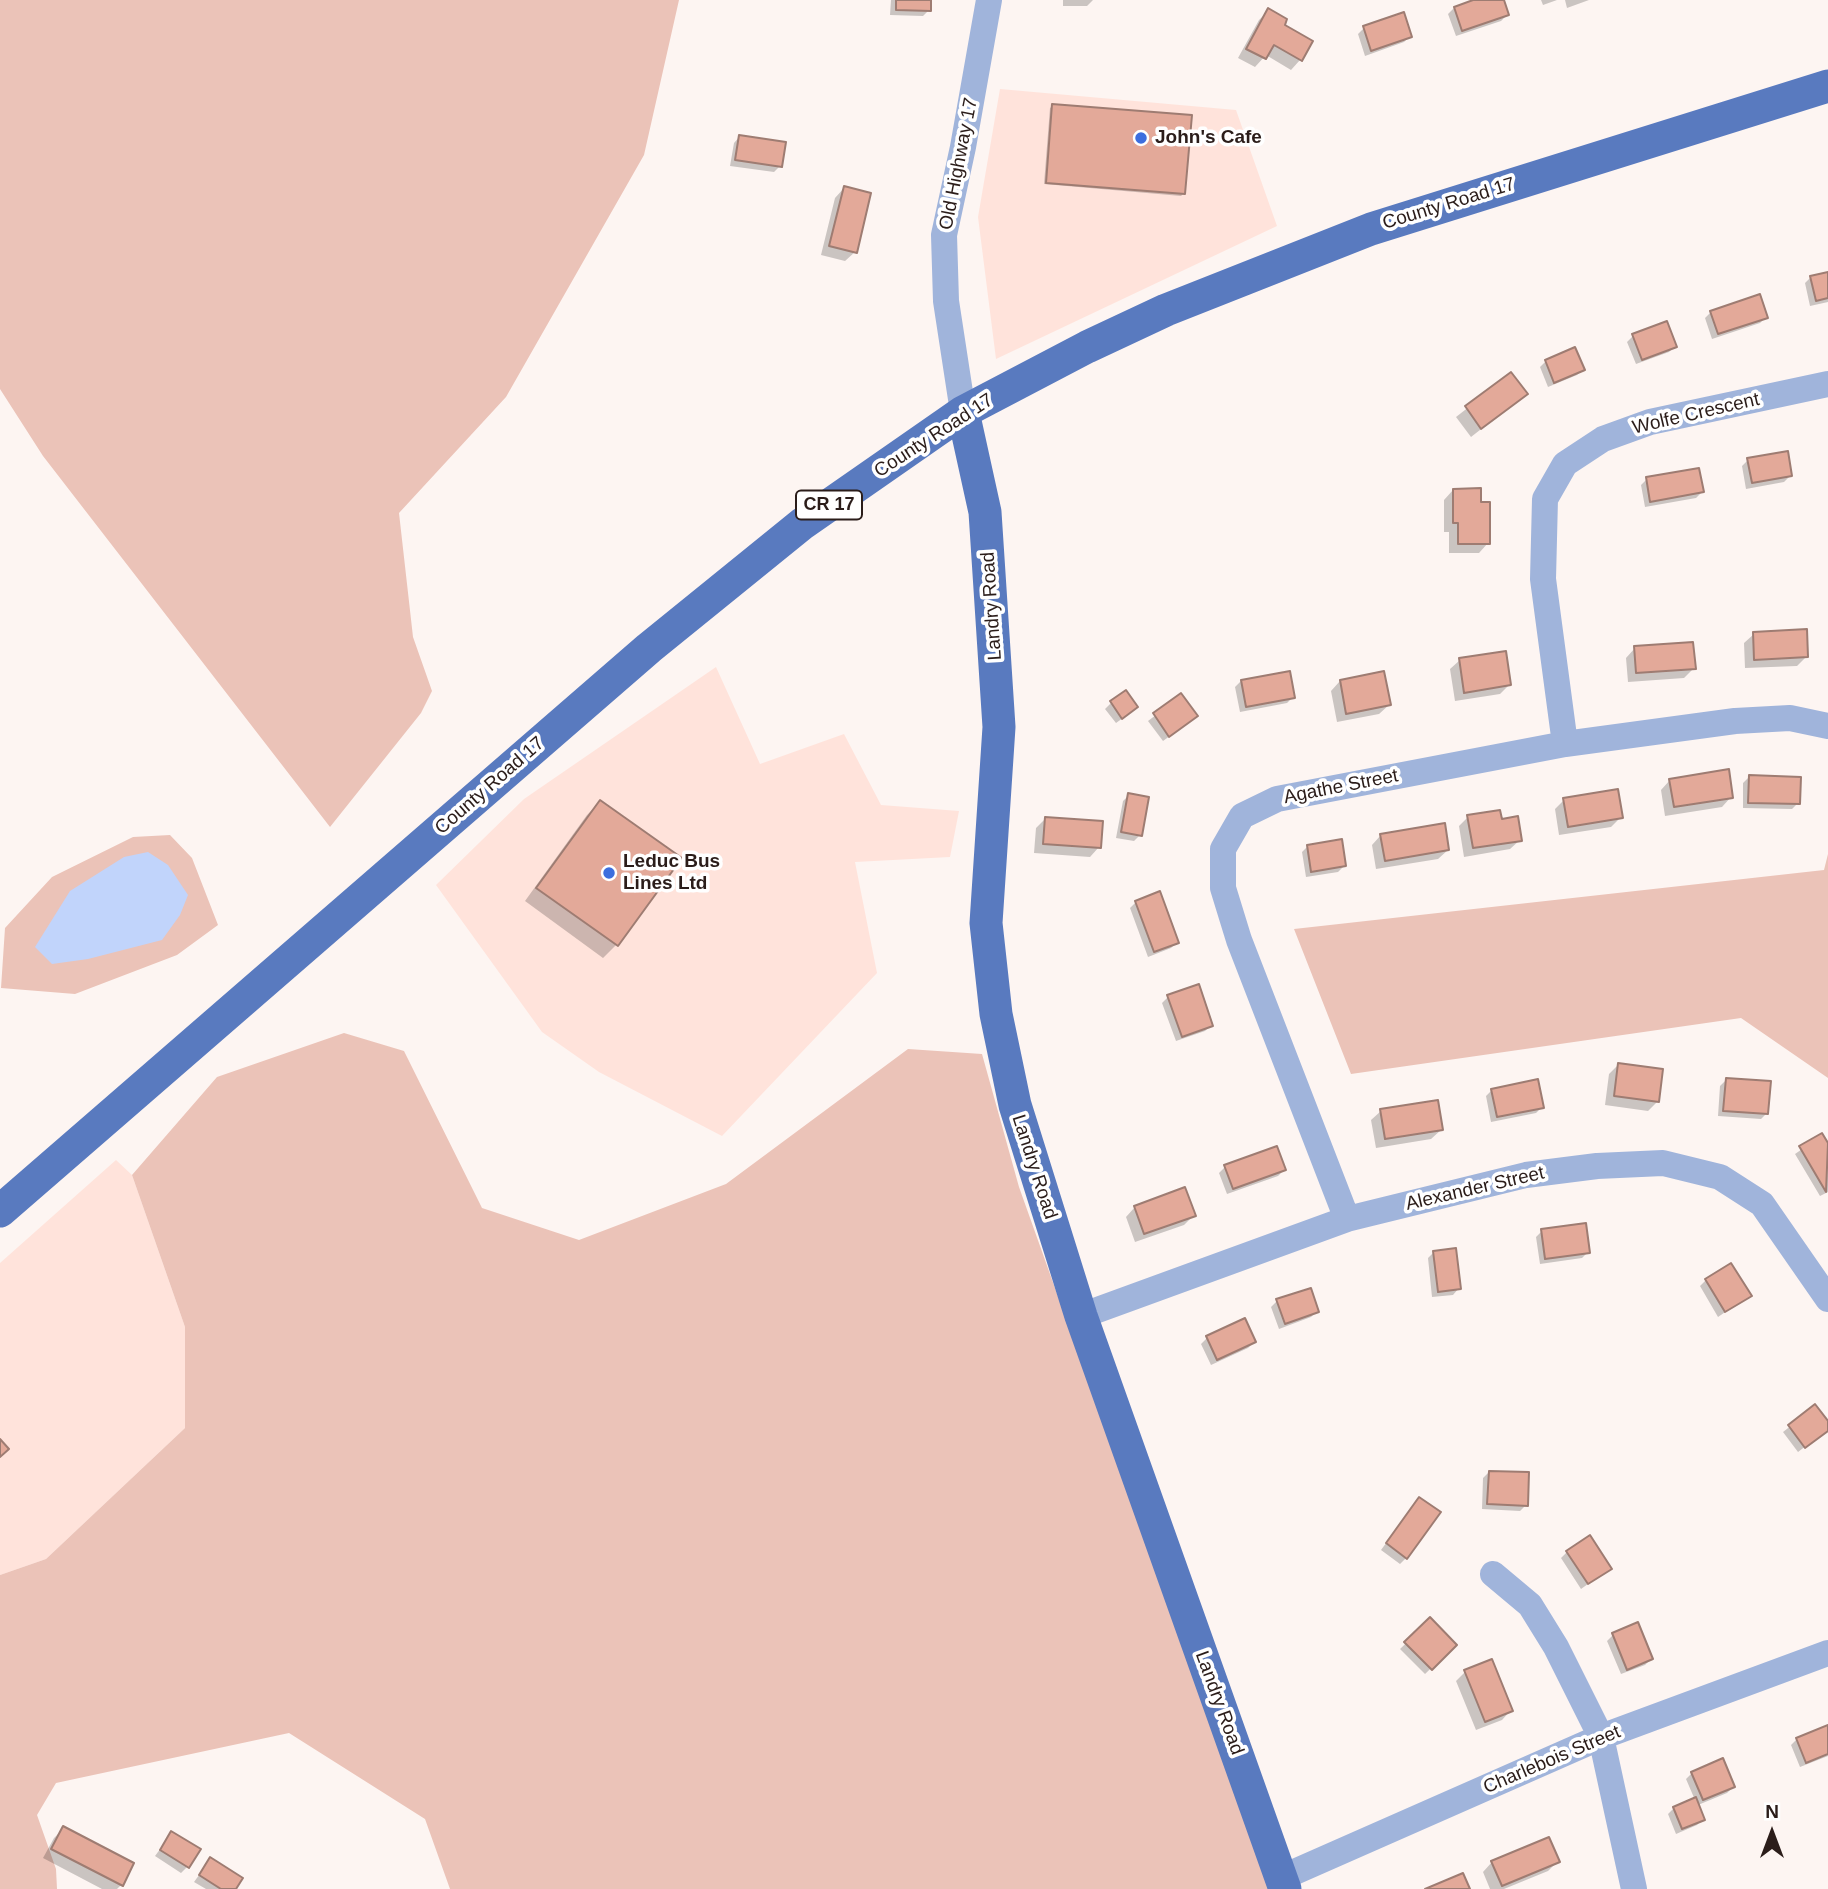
<!DOCTYPE html>
<html>
<head>
<meta charset="utf-8">
<style>
  body { margin:0 }
  #map { position:relative; width:1828px; height:1889px; overflow:hidden; background:#fdf5f2; font-family:Arial,sans-serif }
  canvas { display:block }
  .north { position:absolute; left:1737px; top:1798px; width:70px; height:70px; -webkit-text-stroke:5px #fff; paint-order:stroke; rotate:0deg; font-size:19px; font-weight:700; line-height:28px; text-align:center; color:#2b1d1a }
  .north::after { content:''; display:block; margin:auto; width:24px; height:32px; background:#2b1d1a; clip-path:polygon(50% 0,100% 100%,50% 72%,0 100%) }
</style>
</head>
<body>
<div id="map">
<canvas width="1828" height="1889"></canvas>
<div class="north">N</div>
</div>
<script>
const ctx = document.querySelector('canvas').getContext('2d');
ctx.lineJoin = 'round';
function fillPath(path, color) { ctx.fillStyle = color; ctx.fill(path, 'evenodd'); }
function trace(path, color, width, dash) { ctx.strokeStyle = color; ctx.lineWidth = width; ctx.lineCap = dash ? 'butt' : 'round'; ctx.setLineDash(dash || []); ctx.stroke(path); }
function label(font, color, halo, rows, align = 'center') {
  ctx.font = font + ' Arial,sans-serif'; ctx.lineWidth = 7; ctx.setLineDash([]); ctx.textBaseline = 'middle'; ctx.strokeStyle = halo; ctx.fillStyle = color; for (const [text, x, y, turn = 0] of rows) {
    ctx.save(); ctx.translate(x, y); ctx.rotate((+turn || 0) * Math.PI / 180); ctx.textAlign = isNaN(turn) ? turn : align; if (halo) ctx.strokeText(text, 0, 0); ctx.fillText(text, 0, 0); ctx.restore();
  }
}
const built = new Path2D(`
  M1000 89 1236 110 1277 226 996 359 978 217Z
  M716 667 760 764 844 734 881 805 959 811 950 857 855 862 877 973 722 1136 599 1072 542 1032 436 885 524 799Z
  M116 1160 132 1175 185 1327V1428L46 1559 0 1575V1263Z`);
const green = new Path2D(`
  M0 0H679L644 155 506 397 399 513 413 637 432 691 421 713 330 827 43 456 0 389Z
  M170 835 192 858 218 925 177 955 75 994 1 988 5 928 52 877 133 837Z
  M1828 854V1078L1741 1018 1351 1074 1294 929 1824 870Z
  M344 1033 404 1051 482 1208 579 1240 726 1184 908 1049 982 1054 1019 1187 1269 1889H450L425 1819 289 1733 56 1783 37 1815 56 1869 57 1889H0V1575L46 1559 185 1428V1327L132 1175 217 1077Z`);
const water = new Path2D(`
  M148 852 168 865 188 895 180 915 162 940 88 959 52 964 35 947 70 891 124 857Z`);
const shadow = new Path2D(`
  M891 0H929V10L923 16 890 15Z
  M1063 0H1093L1087 6H1063Z
  M1478 0H1502L1507 15 1501 21 1456 36 1448 14 1454 8Z
  M1541 0H1557L1543 5Z
  M1565 0H1589L1567 8Z
  M1268 11 1282 25 1300 60 1291 70 1266 55 1255 67 1238 58 1259 20Z
  M1364 28 1410 36 1404 42 1365 56 1358 34Z
  M1053 106 1184 193 1181 196 1044 184 1050 108Z
  M740 136 780 166 774 172 730 166 734 143Z
  M844 188 855 252 845 261 821 255 835 198Z
  M1828 273V302L1810 306 1805 283 1811 277Z
  M1711 312 1766 317 1760 323 1712 339 1705 318Z
  M1633 336 1675 346 1669 352 1636 364 1627 342Z
  M1546 361 1583 369 1577 375 1548 387 1540 367Z
  M1511 374 1526 394 1471 437 1456 417Z
  M1748 460 1790 476 1784 482 1746 489 1742 466Z
  M1647 479 1702 492 1696 498 1645 507 1641 485Z
  M1453 490 1479 504 1488 543 1479 553H1449V532H1444V500Z
  M1754 634 1807 656 1797 666 1745 668 1744 643Z
  M1635 648 1694 668 1684 678 1628 682 1626 658Z
  M1460 660 1509 685 1500 694 1455 701 1450 669Z
  M1241 681 1293 697 1287 703 1240 712 1235 687Z
  M1340 681 1389 705 1379 714 1337 722 1331 691Z
  M1181 696 1189 722 1163 741 1148 721Z
  M1111 703 1130 713 1116 723 1105 709Z
  M1749 777 1798 803 1792 809 1743 808V783Z
  M1670 780 1731 797 1722 807 1665 816 1661 790Z
  M1129 795 1140 835 1134 841 1116 838 1123 801Z
  M1564 800 1621 817 1611 827 1559 835 1555 809Z
  M600 802 679 859 616 945 603 958 525 901 587 815Z
  M1468 817 1500 821 1520 840 1510 849 1464 857 1459 826Z
  M1045 819 1099 847 1090 857 1034 853 1036 828Z
  M1381 835 1448 850 1438 859 1376 869 1372 845Z
  M1308 846 1344 866 1338 872 1306 877 1302 852Z
  M1159 894 1177 942 1171 948 1148 957 1130 908 1136 902Z
  M1168 997 1211 1025 1205 1031 1176 1041 1162 1003Z
  M1618 1065 1658 1101 1648 1111 1605 1105 1609 1074Z
  M1726 1080 1767 1113 1761 1119 1718 1116 1720 1086Z
  M1492 1090 1542 1107 1536 1113 1491 1122 1486 1096Z
  M1381 1111 1441 1130 1431 1139 1376 1148 1371 1120Z
  M1821 1136 1828 1147V1192L1820 1196 1795 1154Z
  M1225 1167 1284 1170 1278 1176 1227 1194 1219 1173Z
  M1135 1207 1194 1215 1184 1225 1135 1242 1126 1217Z
  M1542 1231 1588 1252 1582 1258 1540 1264 1536 1237Z
  M1434 1252 1459 1288 1453 1295 1432 1297 1428 1258Z
  M1706 1280 1749 1296 1718 1317 1700 1286Z
  M1277 1301 1317 1311 1311 1317 1279 1329 1271 1307Z
  M1207 1338 1254 1342 1248 1348 1211 1365 1201 1344Z
  M1815 1407 1828 1424V1429L1798 1452 1783 1432Z
  M1489 1472 1526 1505 1520 1511 1482 1509 1483 1478Z
  M1414 1505 1406 1558 1400 1564 1381 1550Z
  M1567 1552 1609 1569 1581 1589 1561 1558Z
  M1430 1620 1455 1645 1425 1674 1400 1649Z
  M1613 1635 1651 1659 1645 1665 1621 1674 1607 1641Z
  M1465 1672 1511 1710 1502 1720 1476 1730 1456 1681Z
  M1828 1727V1756L1800 1767 1791 1745 1797 1739Z
  M1692 1773 1733 1787 1727 1793 1698 1805 1703 1819 1697 1825 1676 1834 1668 1814 1674 1808 1695 1800 1686 1779Z
  M64 1828 121 1885 117 1889H102L43 1858 54 1838Z
  M172 1833 187 1867 181 1873 155 1856Z
  M210 1860 234 1889H206L194 1882Z
  M1558 1861 1548 1871 1504 1889H1490L1483 1872 1492 1862Z`);
const building = new Path2D(`
  M896 0H931V11L896 10Z
  M1473 0H1504L1509 15 1462 31 1454 7Z
  M1268 8 1287 19 1285 25 1313 41 1302 61 1274 45 1266 59 1246 49Z
  M1404 12 1412 37 1371 51 1363 26Z
  M1052 104 1192 115 1185 194 1046 183Z
  M739 135 786 142 782 167 735 160Z
  M844 186 871 193 857 253 829 246Z
  M1828 272V298L1816 301 1810 276Z
  M1760 294 1768 318 1718 334 1710 311Z
  M1667 321 1677 347 1642 360 1632 334Z
  M1575 347 1585 370 1554 383 1545 360Z
  M1511 372 1528 394 1481 429 1465 406Z
  M1788 451 1792 476 1752 483 1747 458Z
  M1699 468 1704 492 1650 502 1646 477Z
  M1481 488V502H1490V544H1458V523H1453V489Z
  M1807 629 1808 657 1754 660 1753 632Z
  M1693 642 1696 669 1636 673 1634 646Z
  M1506 651 1511 685 1464 693 1459 658Z
  M1290 671 1295 698 1246 707 1241 680Z
  M1384 671 1391 705 1346 714 1340 680Z
  M1126 690 1138 707 1122 719 1110 701Z
  M1181 693 1198 716 1169 737 1153 713Z
  M1729 769 1733 798 1674 807 1669 779Z
  M1749 775 1801 777 1800 804 1748 803Z
  M1618 789 1623 818 1568 827 1563 798Z
  M1128 793 1149 797 1142 836 1121 832Z
  M600 800 682 858 618 946 536 888Z
  M1500 810 1502 819 1518 816 1522 841 1473 848 1467 815Z
  M1045 817 1103 821 1101 848 1043 844Z
  M1445 823 1449 850 1385 861 1380 834Z
  M1342 839 1346 866 1311 872 1307 845Z
  M1160 891 1179 943 1154 952 1135 901Z
  M1199 984 1213 1026 1182 1037 1167 995Z
  M1618 1063 1663 1069 1659 1102 1614 1096Z
  M1726 1078 1771 1081 1768 1114 1723 1111Z
  M1538 1079 1544 1108 1497 1117 1491 1089Z
  M1438 1100 1443 1130 1385 1139 1380 1109Z
  M1822 1133 1828 1143 1826 1192 1799 1146Z
  M1277 1146 1286 1170 1233 1189 1224 1165Z
  M1185 1187 1196 1216 1144 1234 1134 1206Z
  M1586 1223 1590 1253 1545 1259 1541 1229Z
  M1456 1248 1461 1289 1438 1292 1433 1251Z
  M1731 1263 1752 1296 1725 1312 1705 1279Z
  M1311 1288 1319 1312 1285 1324 1276 1299Z
  M1245 1318 1256 1342 1217 1360 1206 1336Z
  M1815 1404 1828 1421V1431L1805 1448 1788 1425Z
  M0 1439 9 1449 0 1457Z
  M1489 1471 1529 1472 1528 1506 1487 1504Z
  M1419 1497 1441 1512 1407 1559 1386 1543Z
  M1590 1535 1612 1569 1588 1584 1566 1551Z
  M1430 1617 1457 1645 1432 1670 1404 1642Z
  M1638 1622 1653 1659 1627 1670 1612 1633Z
  M1492 1659 1513 1711 1485 1722 1464 1670Z
  M1828 1725V1754L1806 1763 1796 1738Z
  M1723 1758 1735 1787 1703 1800 1691 1772Z
  M1696 1797 1705 1820 1682 1829 1673 1807Z
  M63 1826 134 1863 123 1886 51 1849Z
  M171 1831 201 1849 189 1868 160 1850Z
  M1549 1837 1560 1862 1502 1886 1491 1861Z
  M210 1857 243 1878 236 1889H221L199 1875Z
  M1463 1873 1470 1889H1425Z`);
const minor = new Path2D(`
  M963 412 946 301 944 235 963 147 989 0
  M1565 744 1543 579 1545 499 1565 464 1603 439 1650 422 1828 384
  M1347 1219 1239 940 1223 888V849L1242 816 1277 799 1565 744 1735 721 1790 718 1828 726
  M1081 1316 1347 1219 1526 1175 1597 1166 1663 1163 1720 1177 1762 1204 1828 1299
  M1493 1574 1530 1605 1556 1647 1601 1737 1634 1889
  M1281 1878 1601 1737 1828 1653`);
const major = new Path2D(`
  M963 412 985 512 999 727 986 923 996 1014 1015 1105 1081 1316 1285 1889
  M0 1211 649 648 802 524 963 412 1087 347 1166 310 1371 229 1828 86`);
const markers = [
  [1141,138,7,"#3c6ede"],
  [609,873,7,"#3c6ede"]
];
const shields = [
  [829,505,66]
];
const shieldNames = [
  ["CR 17",829,505]
];
const poiNames = [
  ["John's Cafe",1155,138],
  ["Leduc Bus",623,862],
  ["Lines Ltd",623,884]
];
const streetNames = [
  ["Old Highway 17",959,164,-79],
  ["County Road 17",1449,204,-17],
  ["Wolfe Crescent",1696,414,-13],
  ["County Road 17",934,436,-33],
  ["Landry Road",992,606,-94],
  ["County Road 17",490,786,-41],
  ["Agathe Street",1341,787,-11],
  ["Landry Road",1034,1167,72],
  ["Alexander Street",1475,1189,-13],
  ["Landry Road",1219,1703,70],
  ["Charlebois Street",1552,1760,-23]
];
fillPath(built, '#ffe3db');
fillPath(green, '#ebc3b8');
fillPath(water, '#c1d4fb');
fillPath(shadow, '#0003');
fillPath(building, '#e3a999');
trace(building, '#9e7c72', 2);
trace(minor, '#a0b4db', 26);
trace(major, '#597abf', 33);
for (const [x, y, r, color] of markers) { const dot = new Path2D(); dot.arc(x, y, r, 0, 2 * Math.PI); ctx.fillStyle = color; ctx.fill(dot); trace(dot, '#fff', 2.5); }
for (const [x, y, w] of shields) { const box = new Path2D(); box.roundRect(x - w / 2, y - 14.5, w, 29, 5); ctx.fillStyle = '#fff'; ctx.fill(box); trace(box, '#2b1d1a', 2); }
label('bold 18px', '#2b1d1a', null, shieldNames);
label('bold 19px', '#2b1d1a', '#fff', poiNames, 'left');
label('19px', '#2b1d1a', '#fff', streetNames);
</script>
</body>
</html>
